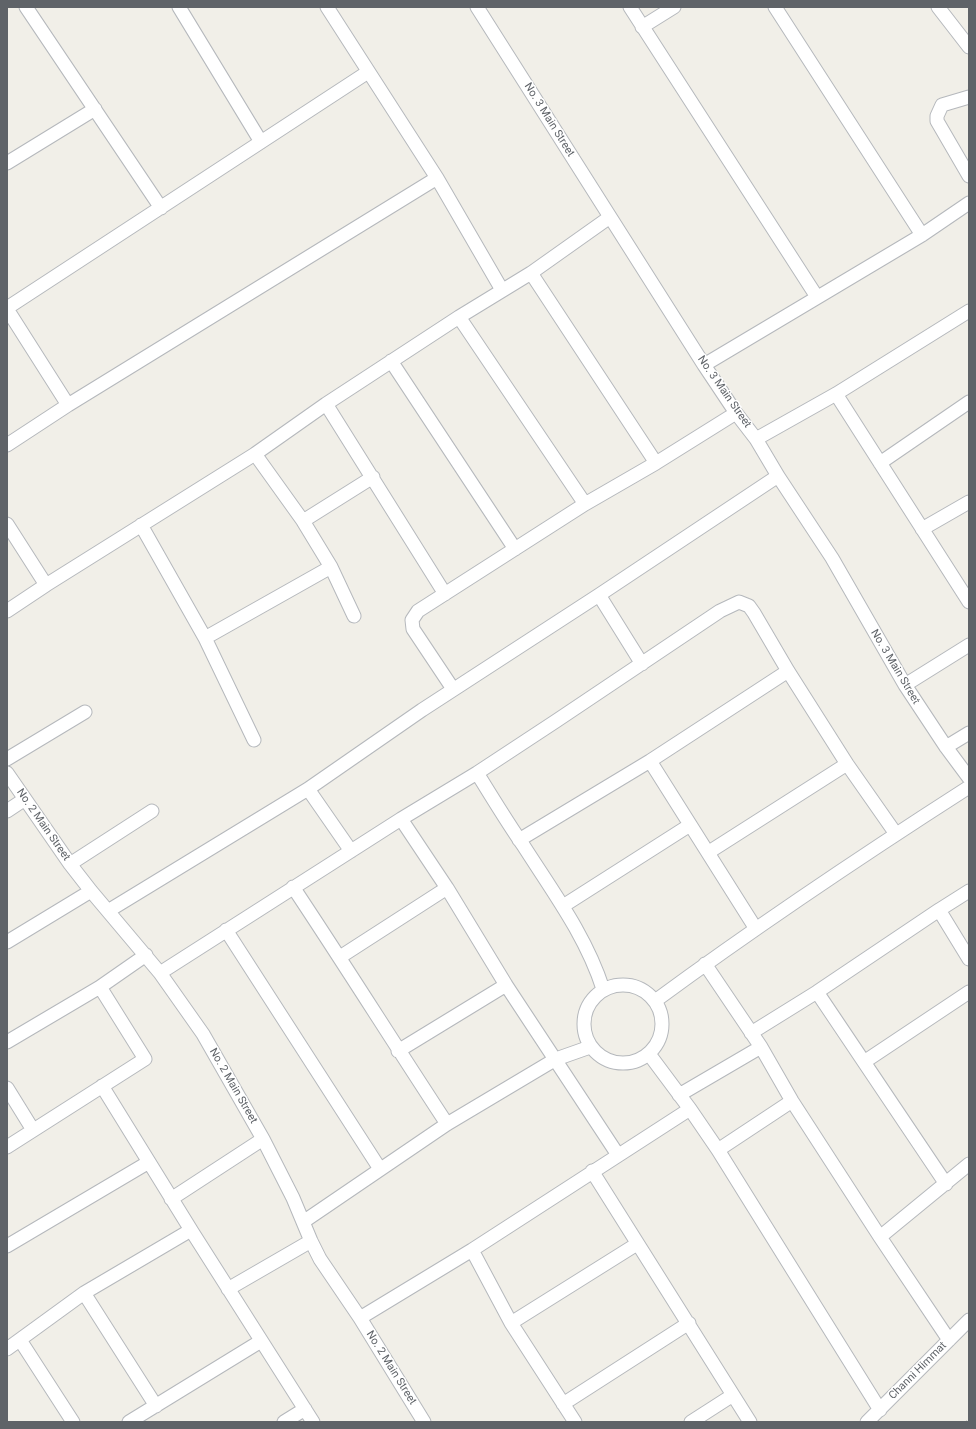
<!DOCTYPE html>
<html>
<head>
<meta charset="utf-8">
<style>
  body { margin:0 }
  #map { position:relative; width:976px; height:1429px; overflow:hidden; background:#f1efe8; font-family:Roboto,sans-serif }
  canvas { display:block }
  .frame { position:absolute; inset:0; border:8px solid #5f6368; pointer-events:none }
</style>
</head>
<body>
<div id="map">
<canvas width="976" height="1429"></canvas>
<div class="frame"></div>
</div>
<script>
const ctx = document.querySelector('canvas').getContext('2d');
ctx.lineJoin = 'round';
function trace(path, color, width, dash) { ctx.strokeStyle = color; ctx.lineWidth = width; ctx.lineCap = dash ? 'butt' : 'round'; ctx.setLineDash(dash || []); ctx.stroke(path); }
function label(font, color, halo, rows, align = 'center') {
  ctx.font = font + ' Roboto,sans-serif'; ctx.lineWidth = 3; ctx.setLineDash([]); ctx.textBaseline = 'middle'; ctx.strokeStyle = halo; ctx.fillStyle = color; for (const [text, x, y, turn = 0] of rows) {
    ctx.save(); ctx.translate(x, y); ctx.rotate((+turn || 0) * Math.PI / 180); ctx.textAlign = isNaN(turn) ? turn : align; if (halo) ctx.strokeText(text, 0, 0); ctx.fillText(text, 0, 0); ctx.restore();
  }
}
const minor = new Path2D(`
  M26 7 161 208
  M179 7 261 142
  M327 7 437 178 502 290
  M477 7 704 365 736 413 756 439 778 476 832 558 905 685 946 747 969 778
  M630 7 817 297
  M775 7 922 235
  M938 7 969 47
  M642 27 674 7
  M969 97 942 105 937 116V121L969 176
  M7 163 95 109
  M531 273 656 463
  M7 308 368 72
  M7 309 68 405
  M459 317 585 504
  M391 361 515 549
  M704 365 922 235 969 203
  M836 394 969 602
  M326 404 445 594
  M756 439 836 394 969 311
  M7 445 68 405 437 178
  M255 454 303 521 331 567 354 616
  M880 463 969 402
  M303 521 373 477
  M7 524 46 585
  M141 525 205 638 331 567
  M922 529 969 502
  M599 595 642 664
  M7 611 46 585 255 454 326 404 459 317 531 273 610 217
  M205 638 254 740
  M905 685 969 645
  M453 689 413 629 412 620 418 611 585 504 656 463 736 413
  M946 747 969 733
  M7 759 85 712
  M650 761C685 817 721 873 756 929
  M7 773 70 864 91 891 160 973 203 1034 263 1139 293 1198 311 1241 320 1259 360 1318 424 1422
  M477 773C492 797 507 822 523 845 553 892 586 936 603 989
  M308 789 351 851
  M7 811 25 799
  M401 819 447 888 506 985 618 1155
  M519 840 650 761 788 671
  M709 852 847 764
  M70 864 152 811
  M293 887C345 965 395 1045 447 1124
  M563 906 690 825
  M939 910 969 959
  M108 911 308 789 422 710 599 595 778 476
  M226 930 380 1169
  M7 942 91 891
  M340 957 447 888
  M705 964 761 1047 792 1101 880 1237 949 1340
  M160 973 401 819 477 773 556 721 720 611 739 602 749 606 754 613 788 671 847 764 896 834
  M584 1024a39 39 0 1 1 78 0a39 39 0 1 1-78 0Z
  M817 992 946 1184
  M655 1001C757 926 863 855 969 787
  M751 1033 817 992 939 910 969 891
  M7 1042 100 987
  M398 1051 506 985
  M649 1054 690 1109 718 1150 880 1410
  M864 1062 969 992
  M102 1086 191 1230
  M7 1088 33 1130
  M679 1095 761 1047
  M7 1147 145 1059 100 987 146 955
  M718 1150 792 1101
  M592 1171 750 1422
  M171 1199 263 1139
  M303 1222 447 1124 556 1059 590 1047
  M880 1237 969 1164
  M7 1246 149 1162
  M472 1250 511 1323 575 1422
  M228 1289 311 1241
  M84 1293 156 1406
  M360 1318 472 1250 690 1109
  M511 1323 637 1244
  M20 1340 73 1422
  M7 1349 84 1293 191 1230 313 1422
  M563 1404 689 1323
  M129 1422 261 1341
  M284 1422 305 1409
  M691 1422 733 1395
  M867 1422 969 1320`);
const rail = new Path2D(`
  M967 1422 969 1420`);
const streetNames = [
  ["No. 3 Main Street",549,120,58],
  ["No. 3 Main Street",724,392,55],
  ["No. 3 Main Street",895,667,59],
  ["No. 2 Main Street",43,825,55],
  ["No. 2 Main Street",233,1086,60],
  ["No. 2 Main Street",391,1368,58],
  ["Channi Himmat",918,1371,-45]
];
trace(minor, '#b5b8bc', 15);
trace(minor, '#fff', 13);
trace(rail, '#b6b7b8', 3, [1, 5]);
label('11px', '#5f6368', '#fff', streetNames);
</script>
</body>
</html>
